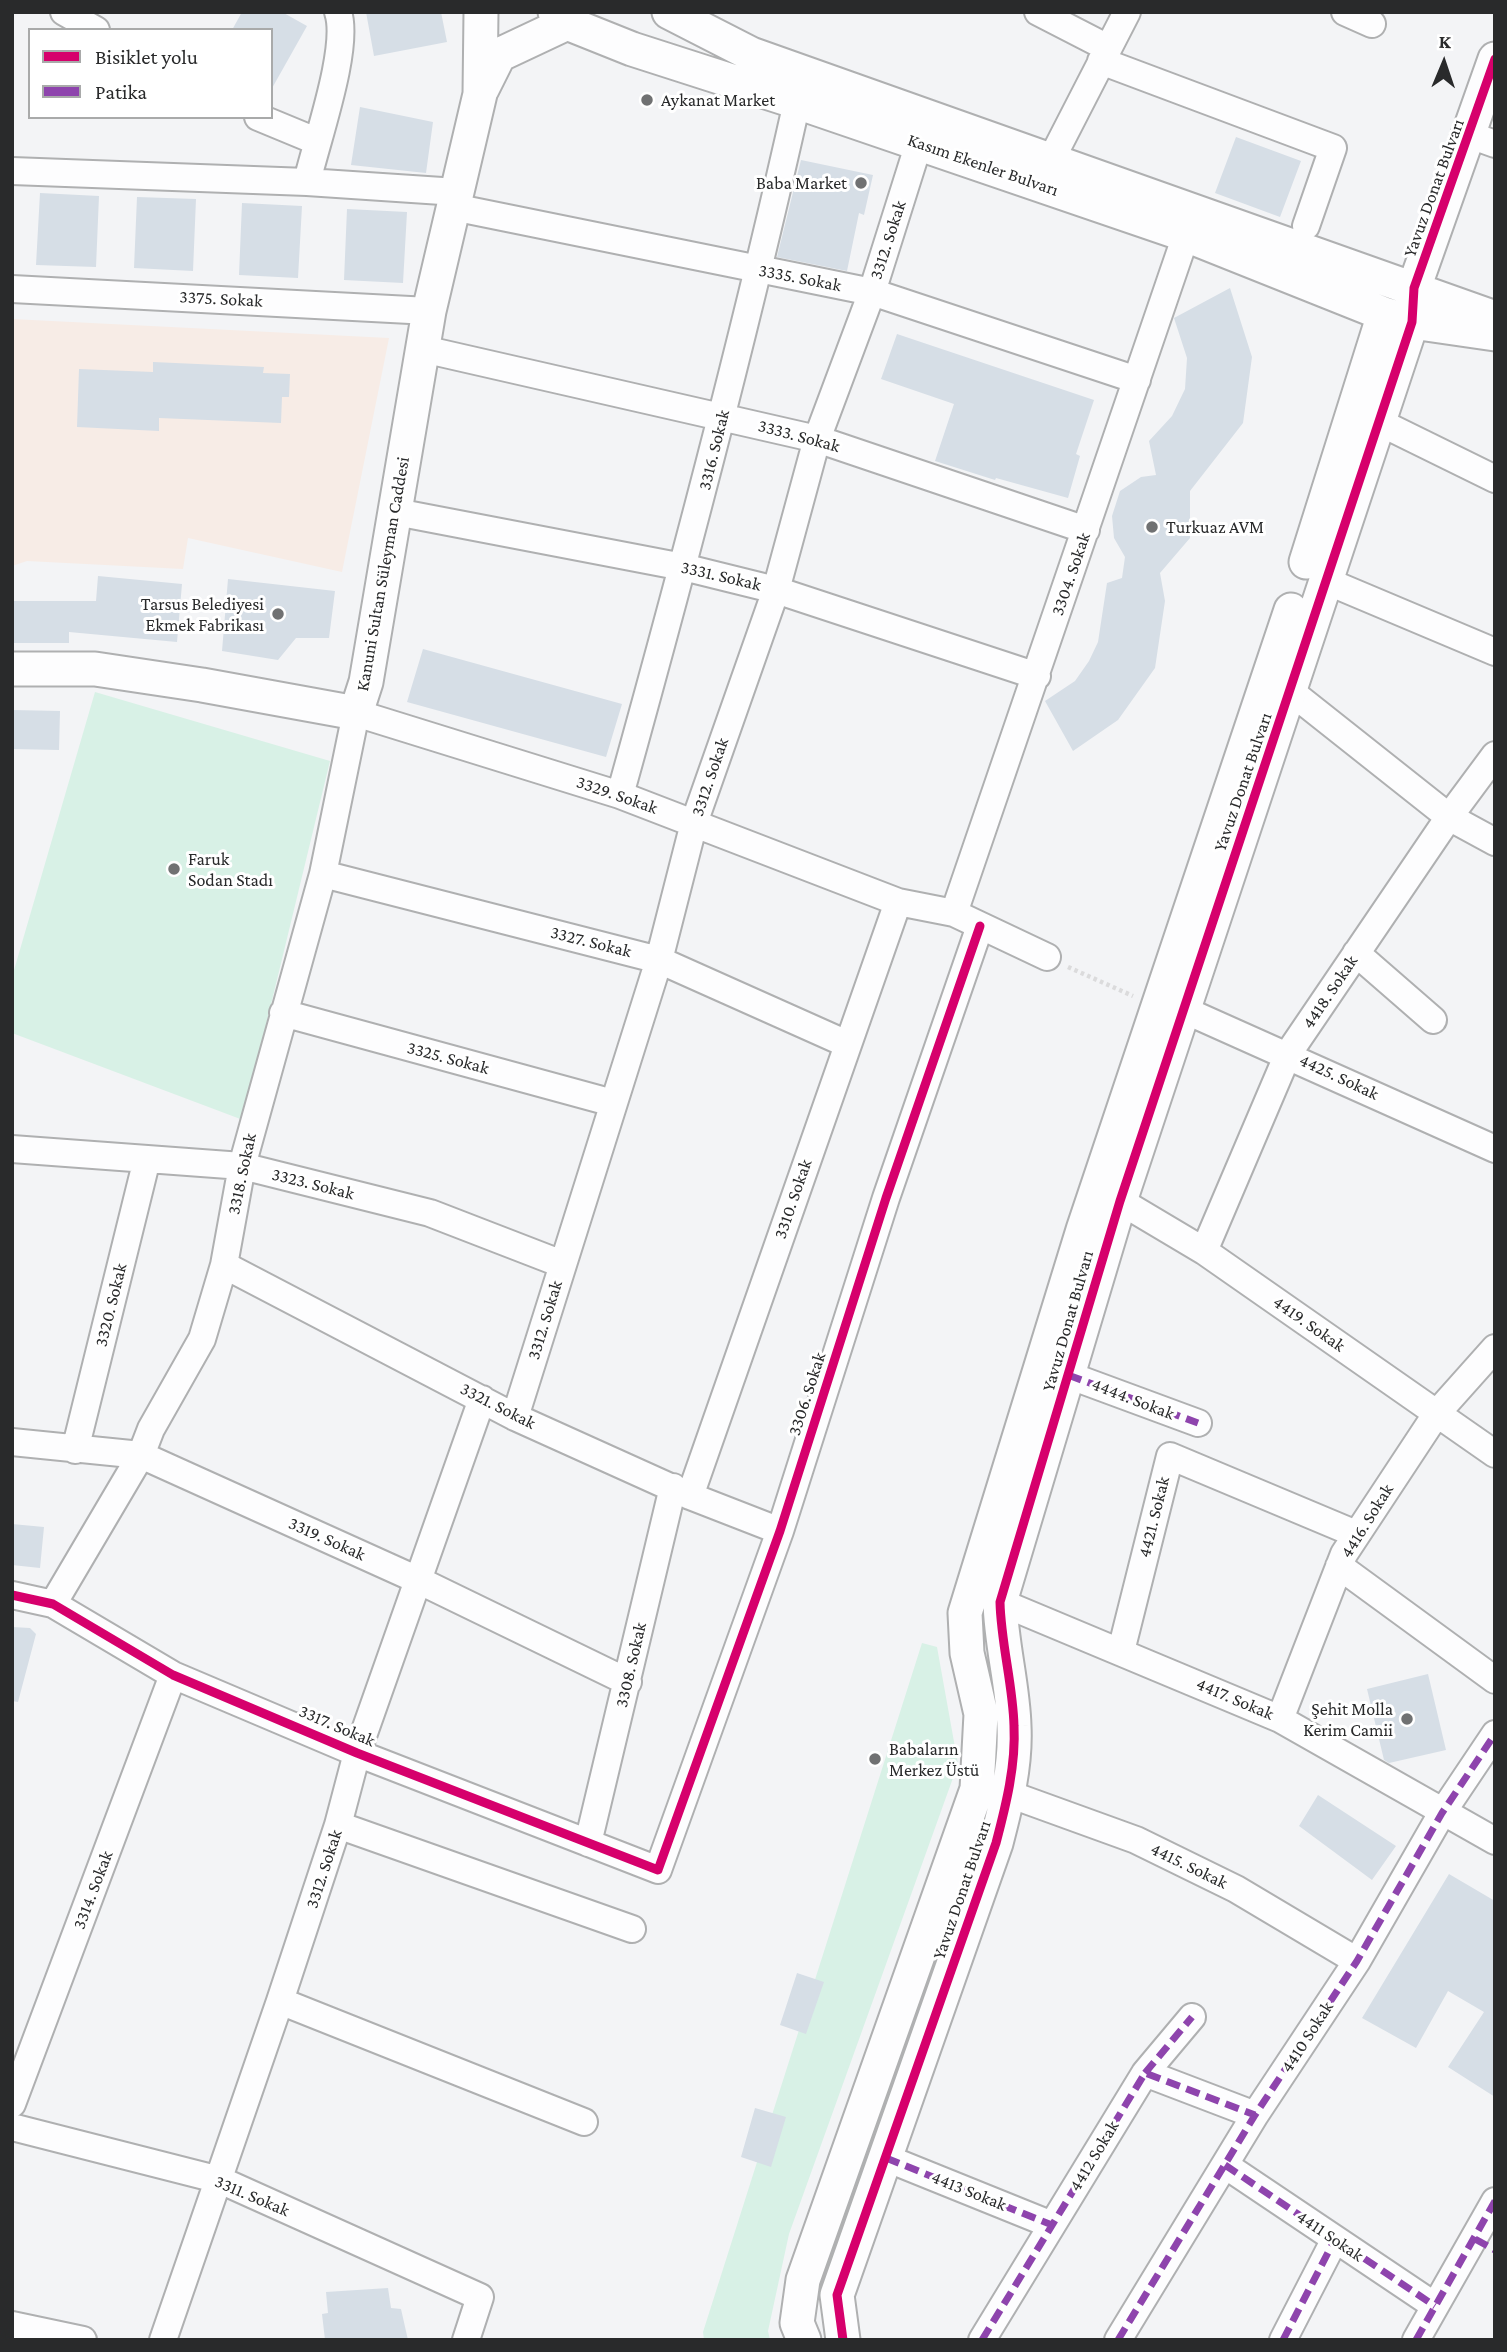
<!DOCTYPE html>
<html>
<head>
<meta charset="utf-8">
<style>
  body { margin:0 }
  #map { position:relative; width:1507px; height:2352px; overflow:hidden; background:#f3f4f6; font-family:"Crimson Pro",serif }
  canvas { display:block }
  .frame { position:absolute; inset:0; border:14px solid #292a2b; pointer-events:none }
  .legend { position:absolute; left:28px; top:28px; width:245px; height:91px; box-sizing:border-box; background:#fff; border:2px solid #a9aaaa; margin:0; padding:9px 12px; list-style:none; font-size:21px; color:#292a2b }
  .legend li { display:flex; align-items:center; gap:14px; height:35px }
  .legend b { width:35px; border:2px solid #a9aaaa }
  .north { position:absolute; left:1409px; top:28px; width:70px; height:70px; -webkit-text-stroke:5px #fff; paint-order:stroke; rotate:2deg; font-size:19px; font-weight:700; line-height:28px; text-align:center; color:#292a2b }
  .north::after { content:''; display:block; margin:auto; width:24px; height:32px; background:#292a2b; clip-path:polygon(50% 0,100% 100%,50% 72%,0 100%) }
</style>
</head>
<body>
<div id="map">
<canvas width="1507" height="2352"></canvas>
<div class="frame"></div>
<ul class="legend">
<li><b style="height:9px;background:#d6006c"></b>Bisiklet yolu</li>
<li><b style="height:9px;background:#8e44ad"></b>Patika</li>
</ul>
<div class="north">K</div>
</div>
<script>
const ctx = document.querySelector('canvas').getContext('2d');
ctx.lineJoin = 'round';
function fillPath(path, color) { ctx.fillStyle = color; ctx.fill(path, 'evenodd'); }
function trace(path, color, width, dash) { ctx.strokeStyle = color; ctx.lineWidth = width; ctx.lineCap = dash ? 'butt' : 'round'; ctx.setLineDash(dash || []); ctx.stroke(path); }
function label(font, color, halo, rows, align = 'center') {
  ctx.font = font + ' "Crimson Pro",serif'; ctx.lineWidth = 6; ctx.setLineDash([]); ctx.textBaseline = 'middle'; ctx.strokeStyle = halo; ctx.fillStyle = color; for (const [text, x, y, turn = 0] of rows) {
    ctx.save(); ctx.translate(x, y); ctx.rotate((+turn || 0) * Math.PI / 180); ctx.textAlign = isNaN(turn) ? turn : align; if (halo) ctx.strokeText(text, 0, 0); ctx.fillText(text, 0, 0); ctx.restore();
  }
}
const education = new Path2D(`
  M12 319 389 338 342 572 188 538 183 569 27 561 12 566Z`);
const green = new Path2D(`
  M95 692 330 761 243 1120 12 1033V977Z
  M922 1643 937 1647 958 1764 789 2234 768 2331 770 2340H704L703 2332Z`);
const building = new Path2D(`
  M242 12H282L307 26 271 90V30H232Z
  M366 12H441L447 42 374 56Z
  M360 107 433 122 426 173 351 165Z
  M1236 137 1301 161 1280 217 1215 193Z
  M801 160 873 175 864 215 859 213 847 271 777 257Z
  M40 193 99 196 96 267 36 265Z
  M137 197 196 199 193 271 134 268Z
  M242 203 302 206 298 278 239 275Z
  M347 209 407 212 403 283 344 280Z
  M1230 288 1252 357 1243 423 1190 491V538L1160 573 1165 601 1155 668 1118 720 1073 751 1045 701 1075 681 1089 661 1098 642 1107 583 1122 578 1125 557 1114 538 1112 516 1120 491 1141 477 1156 475 1149 441 1172 416 1185 389 1187 358 1174 318Z
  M897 334 1094 400 1076 454 1080 456 1068 498 996 478 995 480 935 461 954 404 881 379Z
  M153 362 264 367 263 373 290 374 289 397H282L281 423 159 418V431L77 427 79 369 153 372Z
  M98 576 182 584 177 642 69 632V643H12V601H96Z
  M228 579 335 591 329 638H296L278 660 222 651Z
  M423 649 622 704 606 757 407 702Z
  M12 710 60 711 59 750 12 749Z
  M12 1524 44 1527 40 1568 12 1565Z
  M12 1627 30 1628 36 1634 18 1702 12 1701Z
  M1428 1674 1446 1750 1389 1763 1384 1760 1367 1689Z
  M1318 1795 1396 1846 1372 1880 1299 1826Z
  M1449 1874 1495 1901V2097L1448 2067 1484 2012 1448 1991 1416 2048 1362 2018Z
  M797 1973 824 1982 806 2034 780 2025Z
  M755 2108 786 2117 771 2167 741 2157Z
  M388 2288 391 2308 401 2309 408 2340H325L322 2314 328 2313 326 2292Z`);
const path = new Path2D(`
  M1068 967 1133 996`);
const minor = new Path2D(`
  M64 12 96 30
  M1038 12 1108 48
  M1345 12 1372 24
  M1101 61 1333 148 1306 226
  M258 117 316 141
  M1470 135 1495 144
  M1051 160 1127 12
  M12 171 307 182 457 192
  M307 182C316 142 350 48 338 12
  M453 207 872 292 1137 380
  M12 289 429 311
  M423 349 817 439 1086 530
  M1377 421 1495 479
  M396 512 683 567 776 590 1037 676
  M1324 580 1495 652
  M1290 691 1449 817 1495 842
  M620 795C684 565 745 335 797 102
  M323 874 659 960 847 1044
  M954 913 1186 235
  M1356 953 1433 1020
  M1182 1009 1495 1149
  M283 1013 613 1103
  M12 1149 242 1166 430 1213 562 1264
  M1120 1201 1204 1251 1495 1454
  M1204 1251 1288 1054 1449 817 1495 755
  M224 1265 515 1417 690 1496 780 1531
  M1068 1375 1198 1423
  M515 1417 659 960 694 823 776 590 817 439 872 292 919 143
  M12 1442 141 1455 420 1581 628 1682
  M75 1450 147 1159
  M690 1496 898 902
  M1339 1566 1495 1680
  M12 1595 53 1604 173 1675 357 1753 658 1870 780 1531 886 1198 980 926
  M1000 1602 1280 1719 1495 1841
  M53 1604 141 1455 151 1429 202 1339 224 1265 242 1166 323 874 356 713 620 795 898 902 954 913 1047 957
  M1121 1651 1170 1456 1356 1534
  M1280 1719 1344 1554 1437 1413 1495 1348
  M1009 1794 1136 1840 1236 1889 1357 1961
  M338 1825 632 1929
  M588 1843 673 1487
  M280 2001 584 2122
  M1145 2073 1192 2017
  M12 2104 173 1675
  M12 2127 220 2180 480 2297 466 2340
  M886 2158 1052 2225
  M1225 2165 1435 2306
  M12 2325 83 2340
  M163 2340 280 2001 338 1825 357 1753 482 1399
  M982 2340 1145 2073 1255 2115
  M1118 2340 1255 2115 1357 1961 1442 1813 1495 1734
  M1283 2340 1335 2239
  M1416 2340 1495 2201`);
const tertiary = new Path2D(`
  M555 12 567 23 632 49 797 102 1186 235 1384 314 1412 322 1495 334
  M669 12 751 54 1495 318
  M482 89 499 55 567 23 572 12
  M1306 562 1384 314
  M12 669H95L202 685 356 713 366 682 429 311 480 94 481 12
  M804 2340 797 2323 803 2280 977 1789 981 1714 967 1653 965 1613 1083 1230 1291 610
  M843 2340 837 2295 996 1843C1006 1805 1016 1765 1014 1726 1013 1685 1001 1644 1000 1602L1120 1201 1412 322 1414 288 1495 59`);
const quiet = new Path2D(`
  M1068 1375 1198 1423
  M1145 2073 1192 2017
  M886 2158 1052 2225
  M1225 2165 1435 2306
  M1475 2239 1495 2250
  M982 2340 1145 2073 1255 2115
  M1118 2340 1255 2115 1357 1961 1442 1813 1495 1734
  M1283 2340 1335 2239
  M1416 2340 1495 2201`);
const cycleway = new Path2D(`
  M12 1595 53 1604 173 1675 357 1753 658 1870 780 1531 886 1198 980 926
  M843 2340 837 2295 996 1843C1006 1805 1016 1765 1014 1726 1013 1685 1001 1644 1000 1602L1120 1201 1412 322 1414 288 1495 59`);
const markers = [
  [647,100,7,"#707172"],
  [861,183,7,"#707172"],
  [1152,527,7,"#707172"],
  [278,614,7,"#707172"],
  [174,869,7,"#707172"],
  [1407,1719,7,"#707172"],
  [875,1759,7,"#707172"]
];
const poiNames = [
  ["Aykanat Market",661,100],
  ["Baba Market",847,183,"right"],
  ["Turkuaz AVM",1166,527],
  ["Tarsus Belediyesi",264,604,"right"],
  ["Ekmek Fabrikası",264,625,"right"],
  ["Faruk",188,859],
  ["Sodan Stadı",188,880],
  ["Şehit Molla",1393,1709,"right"],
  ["Kerim Camii",1393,1730,"right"],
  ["Babaların",889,1749],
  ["Merkez Üstü",889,1770]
];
const streetNames = [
  ["Kasım Ekenler Bulvarı",983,165,19],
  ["Yavuz Donat Bulvarı",1434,188,-70],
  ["3312. Sokak",888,240,-72],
  ["3335. Sokak",800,278,11],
  ["3375. Sokak",221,299,3],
  ["3333. Sokak",799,436,15],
  ["3316. Sokak",714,450,-76],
  ["Kanuni Sultan Süleyman Caddesi",383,574,-80],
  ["3304. Sokak",1071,574,-71],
  ["3331. Sokak",721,576,13],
  ["3312. Sokak",710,777,-71],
  ["Yavuz Donat Bulvarı",1243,782,-71],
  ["3329. Sokak",617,795,19],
  ["3327. Sokak",591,942,14],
  ["4418. Sokak",1330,992,-56],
  ["3325. Sokak",448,1058,15],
  ["4425. Sokak",1339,1077,25],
  ["3318. Sokak",242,1174,-78],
  ["3323. Sokak",313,1184,14],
  ["3310. Sokak",793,1199,-71],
  ["3320. Sokak",111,1305,-76],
  ["3312. Sokak",545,1320,-73],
  ["Yavuz Donat Bulvarı",1068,1321,-74],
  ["4419. Sokak",1309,1324,35],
  ["3306. Sokak",807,1394,-72],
  ["4444. Sokak",1133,1399,21],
  ["3321. Sokak",498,1406,27],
  ["4421. Sokak",1154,1517,-76],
  ["4416. Sokak",1367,1521,-58],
  ["3319. Sokak",327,1539,24],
  ["3308. Sokak",631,1665,-77],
  ["4417. Sokak",1235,1699,23],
  ["3317. Sokak",337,1726,23],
  ["4415. Sokak",1189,1866,26],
  ["3312. Sokak",324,1869,-72],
  ["3314. Sokak",93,1890,-69],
  ["Yavuz Donat Bulvarı",962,1890,-71],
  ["4410 Sokak",1307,2037,-57],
  ["4412 Sokak",1094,2156,-59],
  ["4413 Sokak",969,2191,22],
  ["3311. Sokak",252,2196,23],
  ["4411 Sokak",1330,2236,34]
];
fillPath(education, '#f7ece6');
fillPath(green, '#d8f1e6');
fillPath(building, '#d6dee6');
trace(minor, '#afb0b1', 30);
trace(tertiary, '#afb0b1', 37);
trace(path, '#dbdbdc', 4.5, [3.5, 3.5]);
trace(minor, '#fdfdfe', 26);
trace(tertiary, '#fdfdfe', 33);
trace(quiet, '#8e44ad', 7, [14, 7]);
trace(cycleway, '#d6006c', 9);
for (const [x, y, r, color] of markers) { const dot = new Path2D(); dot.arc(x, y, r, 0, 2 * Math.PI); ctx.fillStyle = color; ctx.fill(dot); trace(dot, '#fff', 2.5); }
label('18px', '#292a2b', '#fff', poiNames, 'left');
label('18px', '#292a2b', '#fff', streetNames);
</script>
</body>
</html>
